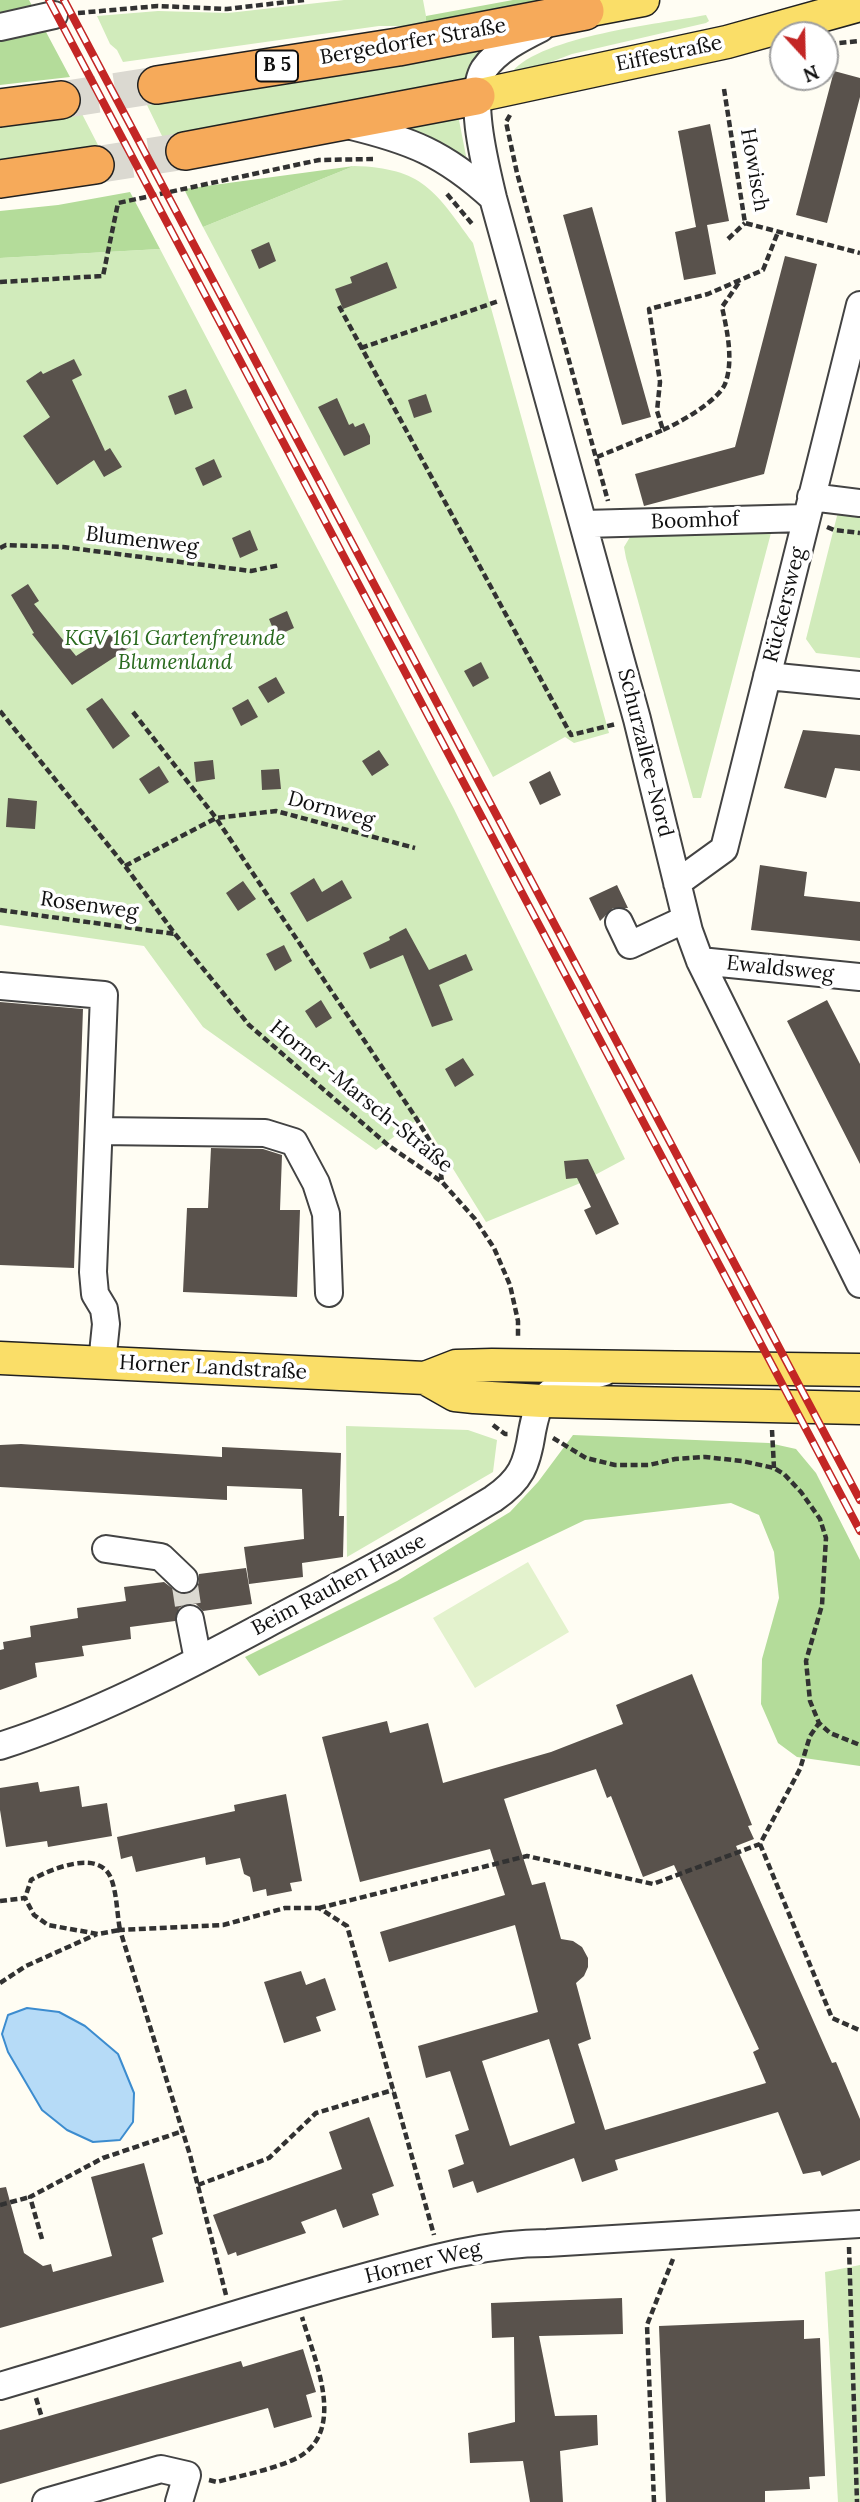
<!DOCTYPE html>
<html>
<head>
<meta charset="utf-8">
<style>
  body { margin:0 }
  #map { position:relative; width:860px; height:2502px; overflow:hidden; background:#fffdf3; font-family:Lora,serif }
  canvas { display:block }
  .north { position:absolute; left:769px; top:21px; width:70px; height:70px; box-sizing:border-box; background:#fff; border:2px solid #9f9f9f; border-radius:50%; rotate:158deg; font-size:19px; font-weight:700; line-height:28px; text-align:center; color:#101010 }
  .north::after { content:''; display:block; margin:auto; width:24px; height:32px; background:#c32625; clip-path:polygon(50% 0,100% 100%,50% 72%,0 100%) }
</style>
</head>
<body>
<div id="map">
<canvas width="860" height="2502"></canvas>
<div class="north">N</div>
</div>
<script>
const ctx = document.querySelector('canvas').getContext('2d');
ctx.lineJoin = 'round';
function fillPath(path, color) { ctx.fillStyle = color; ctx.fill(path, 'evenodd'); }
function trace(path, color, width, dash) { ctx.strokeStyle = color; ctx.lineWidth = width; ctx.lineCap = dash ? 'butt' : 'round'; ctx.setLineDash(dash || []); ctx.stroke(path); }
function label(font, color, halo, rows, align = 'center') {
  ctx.font = font + ' Lora,serif'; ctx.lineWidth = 7; ctx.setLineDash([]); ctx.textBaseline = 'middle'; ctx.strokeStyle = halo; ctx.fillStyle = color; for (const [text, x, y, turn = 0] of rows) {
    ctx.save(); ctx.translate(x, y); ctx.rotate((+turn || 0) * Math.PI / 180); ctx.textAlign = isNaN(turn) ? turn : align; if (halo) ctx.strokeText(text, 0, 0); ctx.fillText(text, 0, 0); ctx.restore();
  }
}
const green = new Path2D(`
  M344 0H423L426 16 425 26H379L123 62 117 50 110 44 97 16 158 11 228 13Z
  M706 15 709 21 706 23 572 54 516 75 512 72C542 36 659 24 706 15Z
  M490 44 469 81 163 138 147 105Z
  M81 112 98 145 0 161V124Z
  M458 115 467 161 401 128Z
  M354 166C423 168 435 191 473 243L609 733 574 743 565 737 493 777 203 227Z
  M160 249 454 809 625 1159 578 1184 486 1222 421 1117 376 1150 203 1027 144 946 0 925V258Z
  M838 512 860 514V658L816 653 806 639Z
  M645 532 771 533 701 798H693L626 558 624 547 630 537Z
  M346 1426 468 1430 497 1440 493 1472 347 1557Z
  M860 2265V2502H838L825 2272Z`);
const forest = new Path2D(`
  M0 0H29L70 77 0 85Z
  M513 0H562L487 14 486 11 480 12 481 15 425 26 426 16Z
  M354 166 203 227 184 189Z
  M130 192 160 249 0 258V211L58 205Z
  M573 1435 769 1443 796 1449 816 1473 860 1560V1766L797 1757 778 1743 761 1704 762 1659 779 1598 774 1552 759 1515 731 1503 585 1520 259 1676 245 1657 397 1581 510 1512 538 1482Z`);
const pitch = new Path2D(`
  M528 1562 569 1632 475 1688 433 1618Z`);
const water = new Path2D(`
  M27 2008 59 2012 85 2026 118 2054 134 2093 133 2122 120 2140 93 2142 67 2130 42 2110 8 2052 2 2034 8 2015Z`);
const building = new Path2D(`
  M834 71 860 78V97L827 223 796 215Z
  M710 124 729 221 707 225 716 274 684 280 675 232 696 227 678 131Z
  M592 207 651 417 622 425 563 215Z
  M269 242 276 261 259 269 251 250Z
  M785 256 817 264 764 474 644 506 635 474 735 447Z
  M387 262 397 288 343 309 335 289 352 283 350 277Z
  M74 359 82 375 72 380 105 451 110 448 122 467 104 477 94 460 57 485 23 436 50 417 26 381 41 371 43 374Z
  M186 389 193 408 175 415 168 396Z
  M426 394 432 412 414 418 408 400Z
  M337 398 349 425 353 423 355 427 364 423 370 436V444L344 456 318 407Z
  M214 459 222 477 203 486 195 468Z
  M250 530 258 550 240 558 232 538Z
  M28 584 39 601 34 604 76 656 119 629 130 647 72 685 32 634 34 633 11 595Z
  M287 611 294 628 276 636 269 619Z
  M481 662 489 678 473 687 464 671Z
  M276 677 285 693 268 703 258 687Z
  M102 698 130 736 113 749 86 709Z
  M248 699 258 717 241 726 232 708Z
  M803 730 860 735V771L835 768 826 798 784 788Z
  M379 750 389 765 372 776 362 761Z
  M213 760 215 779 196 782 194 762Z
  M159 766 169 782 149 794 139 779Z
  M279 769 281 789 262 790 261 770Z
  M550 771 561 795 540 805 529 782Z
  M8 798 37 801 35 829 6 827Z
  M760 865 807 872 804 896 860 902V941L751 930Z
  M314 878 322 892 342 880 352 898 307 922 290 893Z
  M243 881 256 899 238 911 226 893Z
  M617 885 628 908H613L600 921 589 898Z
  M406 928 429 970 466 954 473 970 439 985 453 1020 432 1027 403 955 370 969 363 953 390 940 389 937Z
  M284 945 292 961 275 971 266 954Z
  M321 1000 332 1018 316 1028 305 1011Z
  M827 1000 860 1064V1164L787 1021Z
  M0 1002 83 1009 74 1268 0 1265Z
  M463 1058 474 1075 455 1087 445 1069Z
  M211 1148 263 1149 282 1155 280 1210H300L297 1297 183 1292 187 1208H208Z
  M588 1159 619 1224 596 1235 584 1210 591 1207 577 1178 566 1179 564 1161Z
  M21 1444 222 1457V1447L341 1453 339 1516H344L343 1557 302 1563 303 1577 249 1584 244 1547 304 1539 302 1489 227 1486V1500L0 1487V1445Z
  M246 1568 252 1604 203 1611 196 1604H186L179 1608 175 1621 130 1627 131 1639 82 1646 84 1656 35 1663 37 1677 0 1690V1650L4 1649 3 1642 31 1637 30 1626 78 1618 77 1608 126 1601 124 1587 164 1582 180 1594H188L196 1589 199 1582V1574Z
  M692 1674 752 1825 748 1826 754 1839 736 1846 832 2063 836 2062 860 2119V2160L822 2176 820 2171 803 2174 778 2112 615 2160 618 2170 582 2182 574 2158 477 2193 473 2181 453 2188 448 2170 464 2164 455 2135 469 2130 450 2071 426 2078 418 2046 538 2012 515 1925 389 1962 380 1932 505 1895 490 1849 360 1882 322 1737 387 1721 390 1733 428 1723 443 1783 551 1752 623 1724 616 1705ZM596 1769 607 1798 611 1796 643 1877 674 1865 759 2049 753 2052 766 2083 605 2130 578 2044 591 2039 576 1983 584 1976 588 1967V1958L582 1947 573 1941 561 1939 545 1882 532 1885 504 1799ZM549 2039 575 2123 510 2146 482 2061Z
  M38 1782 40 1792 79 1786 82 1807 107 1803 112 1836 48 1847 47 1841 6 1847 0 1810V1788Z
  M286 1794 302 1881 290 1883 292 1891 267 1896 266 1889 253 1892 250 1877 244 1874 240 1858 206 1865 205 1857 136 1872 132 1856 121 1859 117 1837 235 1811 234 1805Z
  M301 1971 306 1985 325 1978 336 2010 316 2017 321 2031 284 2043 264 1982Z
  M369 2117 394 2186 372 2194 379 2215 343 2228 336 2209 301 2222 306 2233 237 2256 236 2252 228 2255 213 2215 342 2169 329 2132Z
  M144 2163 163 2234 152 2238 164 2282 0 2328V2188L6 2187 24 2253 43 2266 51 2264 53 2272 112 2256 91 2177Z
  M622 2298 623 2334 539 2336 555 2416 597 2415 598 2445 560 2451 563 2502H530L523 2461 470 2463 468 2433 515 2422 514 2337 492 2338 491 2303Z
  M804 2320V2339L820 2338 825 2476 809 2477 810 2489 765 2491V2502H666L659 2326Z
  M303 2349 316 2392 306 2395 312 2417 274 2428 268 2408 0 2484V2430L241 2361 243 2367Z`);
const minorTunnel = new Path2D(`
  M184 1579 190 1619`);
const highwayTunnel = new Path2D(`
  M61 100 157 85
  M95 165 185 151`);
const path = new Path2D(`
  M78 13 158 6 227 9 304 0
  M829 44 860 41
  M724 89 745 223 860 253
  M510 115 506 122 517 173 608 501
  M447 194 473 225
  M728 239 745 223
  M0 282 103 276 118 203 319 160 373 159
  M339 306 571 735 616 724
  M361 348 499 301
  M663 430C679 423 718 401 725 384 734 361 727 330 722 307L740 281
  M597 457 663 430 657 411 660 382 649 309 708 294 763 270 778 232
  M827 527 834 530 860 533
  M0 548 6 545 63 547 251 571 280 565
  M0 711 125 866 175 934 249 1025 389 1146 442 1182 475 1219 494 1248 510 1285 518 1321V1338
  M133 712 216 818 416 1118 438 1154 442 1181
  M125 866 216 818 276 811 415 848
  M0 910 175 934
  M493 1425 505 1434H509
  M772 1430 774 1468
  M553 1438 586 1458 615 1465H649L675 1459 705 1457 742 1461 774 1468 784 1474 801 1492 820 1519 826 1538 822 1605 806 1661 810 1701 819 1723 830 1733 860 1745
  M760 1844 832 2018 859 2030
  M0 1901 25 1898 34 1915 48 1925 98 1934 120 1930C117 1914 117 1896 112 1881 102 1847 51 1869 31 1880L25 1898
  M319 1908 527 1856 653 1884 760 1844 800 1769 810 1736 819 1723
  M0 1983 26 1966 97 1934
  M198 2185 269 2158 316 2113 393 2090
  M0 2205 30 2197
  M42 2239 30 2197 103 2158 183 2131
  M849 2247 857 2502
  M226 2295 190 2155 120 1930 223 1925 285 1908H319L347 1926 434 2235
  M36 2398 42 2418
  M209 2480 217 2482C243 2475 271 2470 295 2459 349 2433 314 2359 302 2317
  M654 2502 647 2325 673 2259`);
const minor = new Path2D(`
  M0 27 54 15
  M541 28C521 38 497 50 484 69 467 96 486 168 493 198L637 719 689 931 700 961 860 1284
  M347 125C410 140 444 153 493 198
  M811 497 860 503
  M584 524 806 518
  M767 676 860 685
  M677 883 724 849 860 305
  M619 922 630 945 686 919
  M700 961 860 977
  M0 986 104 995 93 1272 95 1294 104 1309 106 1324 102 1363
  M99 1131 265 1133 294 1142 316 1183 326 1214 329 1293
  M106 1549 161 1557 184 1579
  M190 1619 198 1660
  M0 1746C93 1716 179 1671 265 1625 342 1584 419 1544 493 1499 521 1480 527 1465 532 1432 534 1422 536 1410 542 1401 554 1383 585 1378 604 1372
  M0 2386C115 2353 228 2315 343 2283 410 2265 477 2243 547 2243L860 2224
  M46 2502 161 2469 187 2475 179 2502`);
const major = new Path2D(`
  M585 11 643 0
  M476 96 727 42 860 5
  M0 1358 425 1378 456 1366 492 1365 860 1370
  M425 1378 455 1395 474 1397 542 1401 860 1408`);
const highway = new Path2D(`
  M157 85 398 47 585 11
  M0 108 61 100
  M185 151 476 96
  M0 179 95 165`);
const rail = new Path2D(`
  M49 0 860 1531
  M64 0 860 1500`);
const shields = [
  [277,66,42]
];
const shieldNames = [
  ["B 5",277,66]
];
const streetNames = [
  ["Bergedorfer Straße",413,42,-10],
  ["Eiffestraße",669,54,-12],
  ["Howisch",754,170,80],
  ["Boomhof",695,521,-2],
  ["Blumenweg",142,541,7],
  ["Rückersweg",785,605,-76],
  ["Schurzallee-Nord",645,753,76],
  ["Dornweg",331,810,15],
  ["Rosenweg",89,906,8],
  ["Ewaldsweg",780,969,6],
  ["Horner-Marsch-Straße",361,1097,39],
  ["Horner Landstraße",213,1368,3],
  ["Beim Rauhen Hause",339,1585,-28],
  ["Horner Weg",423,2263,-14]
];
const parkNames = [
  ["KGV 161 Gartenfreunde",175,639],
  ["Blumenland",175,663]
];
fillPath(green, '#d1ebbb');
fillPath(forest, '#b4dc9a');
fillPath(pitch, '#e3f2cd');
fillPath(water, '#b6dbf7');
trace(water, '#3c8ccf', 2);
fillPath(building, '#59524c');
trace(minorTunnel, '#dbd9d1', 26, [26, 13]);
trace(highwayTunnel, '#dbd9d1', 37, [37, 18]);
trace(minor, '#434343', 30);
trace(major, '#212121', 35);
trace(highway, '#212121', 40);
trace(path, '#323232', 4.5, [7, 3.5]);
trace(minor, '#fff', 26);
trace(major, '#fade68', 32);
trace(highway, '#f6aa5a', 37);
trace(rail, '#c32625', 8);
trace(rail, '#fff', 5, [16]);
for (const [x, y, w] of shields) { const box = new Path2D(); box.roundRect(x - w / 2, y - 15.5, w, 31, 5); ctx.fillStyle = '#fff'; ctx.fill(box); trace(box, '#101010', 2); }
label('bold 19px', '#101010', null, shieldNames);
label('21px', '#101010', '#fff', streetNames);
label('italic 21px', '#296a1e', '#fff', parkNames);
</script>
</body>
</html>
